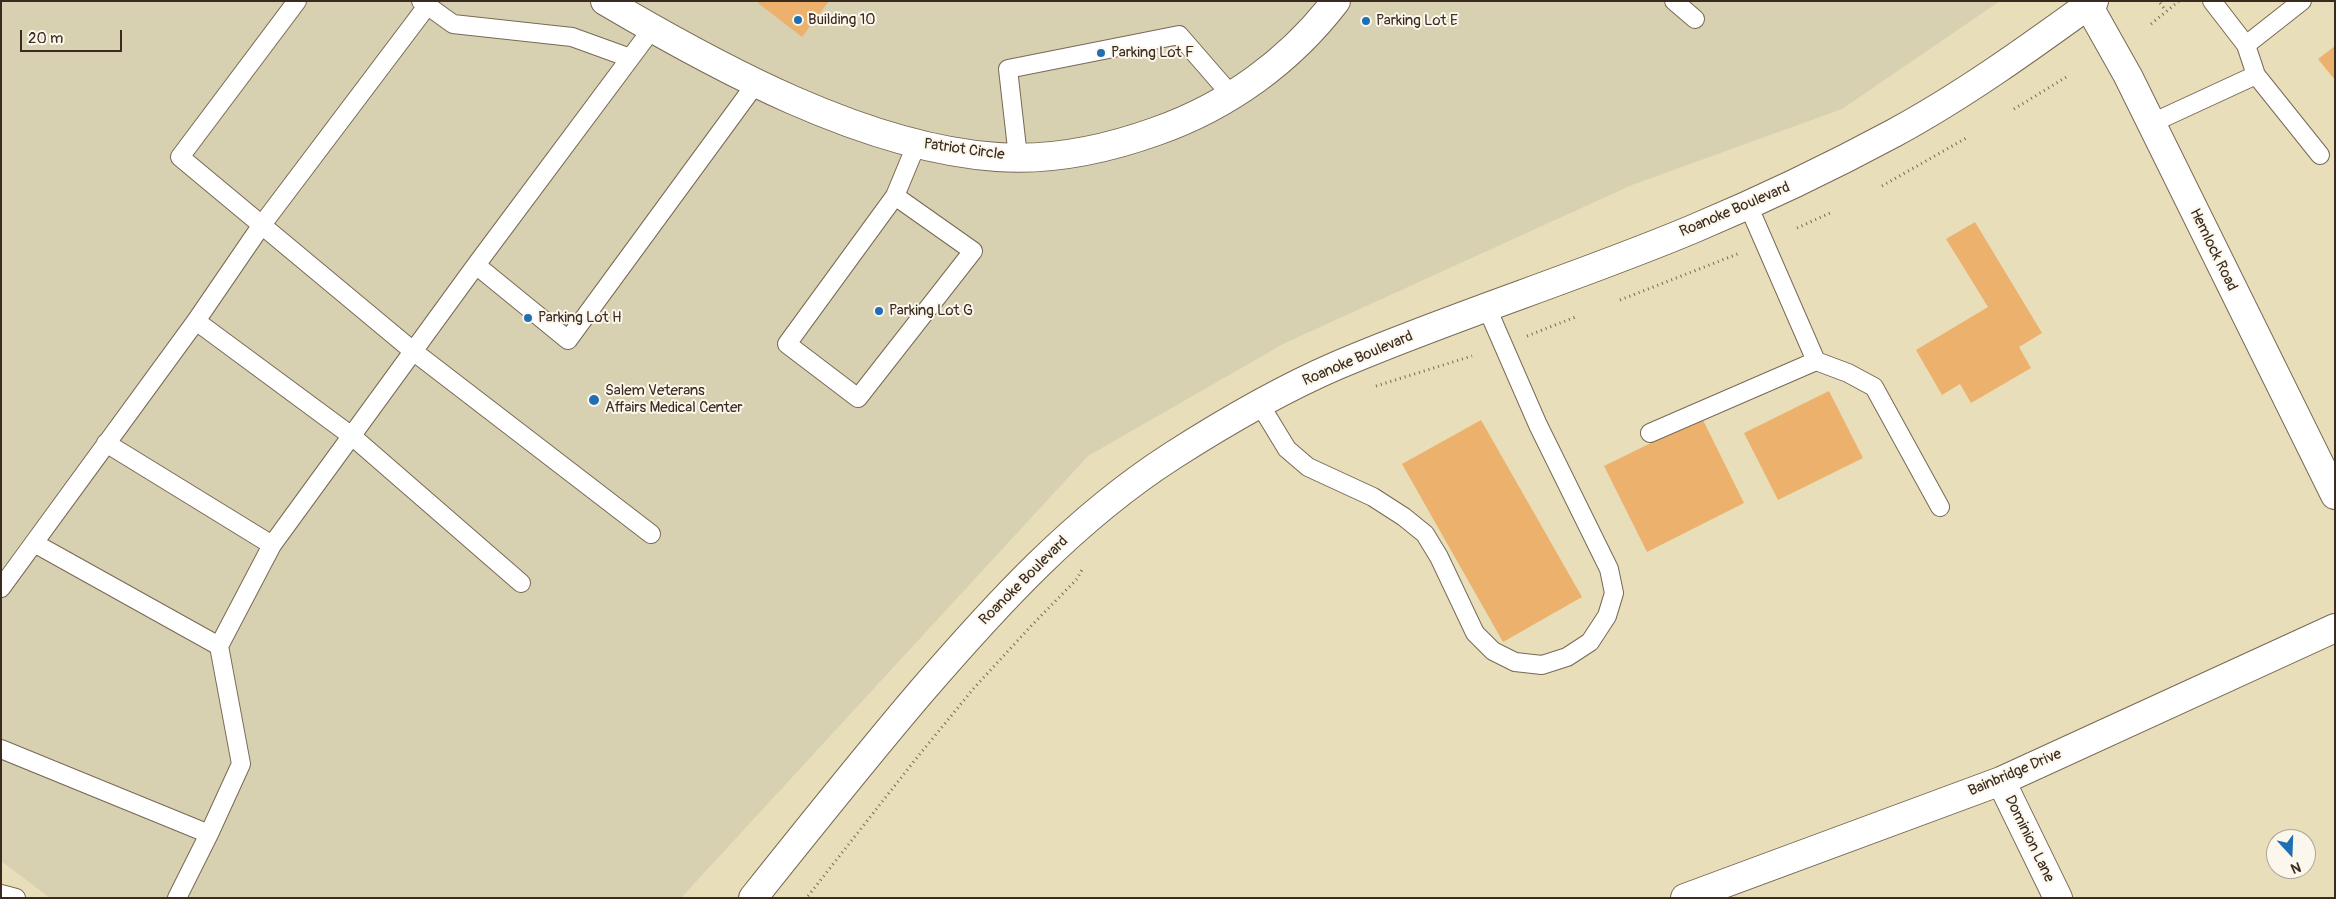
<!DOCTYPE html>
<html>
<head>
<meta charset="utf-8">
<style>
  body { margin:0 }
  #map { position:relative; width:2336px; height:899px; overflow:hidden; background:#e8deba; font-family:Pangolin,sans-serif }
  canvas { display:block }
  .frame { position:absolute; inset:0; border:2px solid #3b2a1e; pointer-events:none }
  .north { position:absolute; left:2266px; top:829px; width:50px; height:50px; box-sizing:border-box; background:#fbf7ec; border:1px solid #aea59a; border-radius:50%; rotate:160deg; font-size:14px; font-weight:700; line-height:20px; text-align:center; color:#3b2a1e }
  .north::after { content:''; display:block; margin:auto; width:18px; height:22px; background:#1f6fb2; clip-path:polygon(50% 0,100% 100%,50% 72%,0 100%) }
  .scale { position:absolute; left:20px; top:30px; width:102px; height:22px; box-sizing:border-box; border:2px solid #3b2a1e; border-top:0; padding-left:6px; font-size:15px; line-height:18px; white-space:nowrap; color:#3b2a1e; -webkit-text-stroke:4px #fbf7ec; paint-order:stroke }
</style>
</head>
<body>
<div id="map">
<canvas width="2336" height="899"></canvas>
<div class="frame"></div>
<div class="north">N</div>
<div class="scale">20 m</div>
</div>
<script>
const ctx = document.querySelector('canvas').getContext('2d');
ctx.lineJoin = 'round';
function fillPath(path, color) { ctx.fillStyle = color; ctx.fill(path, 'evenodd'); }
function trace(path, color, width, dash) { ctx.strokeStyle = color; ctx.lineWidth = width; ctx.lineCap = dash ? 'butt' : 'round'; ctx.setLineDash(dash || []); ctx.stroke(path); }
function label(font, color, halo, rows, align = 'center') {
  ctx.font = font + ' Pangolin,sans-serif'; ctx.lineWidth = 4; ctx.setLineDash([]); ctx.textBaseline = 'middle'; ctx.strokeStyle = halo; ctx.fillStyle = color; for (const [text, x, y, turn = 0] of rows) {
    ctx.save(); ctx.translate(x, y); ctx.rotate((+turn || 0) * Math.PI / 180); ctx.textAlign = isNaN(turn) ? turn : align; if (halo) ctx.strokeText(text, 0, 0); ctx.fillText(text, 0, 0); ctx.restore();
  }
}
const built = new Path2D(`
  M1 1H2000L1842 109 1632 185 1285 343 1088 456 681 898H50L1 861Z`);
const building = new Path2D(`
  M760 1H829L802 37 758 3Z
  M2335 46V80L2318 59Z
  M1975 222 2042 333 2019 347 2031 368 1971 403 1960 384 1942 395 1916 350 1988 307 1946 239Z
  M1829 391 1863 458 1778 500 1744 433Z
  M1702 418 1744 503 1647 552 1604 466Z
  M1481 420 1582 597 1503 642 1402 464Z`);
const path = new Path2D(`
  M2160 3 2166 11
  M2151 24 2179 1
  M2014 109 2068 76
  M1882 186 1968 137
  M1797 228 1830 213
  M1620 300 1740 253
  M1527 336 1578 316
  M1376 386 1472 356
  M808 896 915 760 974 688 1032 625 1077 579 1083 568`);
const service = new Path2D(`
  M297 1 180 157 413 351 651 534
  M421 1 453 24 572 37 630 58
  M1674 1 1695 19
  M2246 45 2302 1
  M2256 75 2320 155
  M2152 123 2256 75 2246 45 2212 1
  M1018 157 1008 69 1179 35 1232 96
  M895 196 973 251 858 398 787 344 895 196 917 143
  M476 265 568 340 757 82
  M196 321 353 437 521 583
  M1816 361 1848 373 1874 387 1940 507
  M1259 403 1287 449 1308 467 1373 497 1404 517 1425 534 1439 557 1475 633 1493 651 1515 662 1542 665 1567 657 1590 642 1607 616 1614 593 1609 569 1538 425 1487 308
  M1650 433 1816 361 1748 205
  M106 443 272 545
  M34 543 219 646
  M1 588 196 321 261 226 427 6
  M1 749 209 834
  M1 894 16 898
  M177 898 209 834 241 764 219 646 272 545 476 265 652 29`);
const minor = new Path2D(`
  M605 1C717 67 865 148 997 157 1051 161 1107 149 1157 131 1228 106 1290 61 1336 1
  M2001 781 2058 898
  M1685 898 2001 781 2335 628`);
const tertiary = new Path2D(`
  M2088 5 2128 76 2335 495`);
const secondary = new Path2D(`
  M753 898C808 829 863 760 920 693 995 606 1074 519 1172 456 1225 422 1280 390 1338 365 1455 315 1576 278 1693 229 1762 200 1829 168 1894 133 1964 95 2029 48 2094 1`);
const markers = [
  [798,20,5,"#1f6fb2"],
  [1366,21,5,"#1f6fb2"],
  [1101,53,5,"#1f6fb2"],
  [879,311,5,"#1f6fb2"],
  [528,318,5,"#1f6fb2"],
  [594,400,6,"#1f6fb2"]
];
const poiNames = [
  ["Building 10",808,20],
  ["Parking Lot E",1376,21],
  ["Parking Lot F",1111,53],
  ["Parking Lot G",889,311],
  ["Parking Lot H",538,318],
  ["Salem Veterans",605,391],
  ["Affairs Medical Center",605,408]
];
const streetNames = [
  ["Patriot Circle",964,150,8],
  ["Roanoke Boulevard",1735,210,-23],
  ["Hemlock Road",2213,250,64],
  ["Roanoke Boulevard",1358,359,-23],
  ["Roanoke Boulevard",1024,581,-45],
  ["Bainbridge Drive",2015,773,-23],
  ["Dominion Lane",2029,839,64]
];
fillPath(built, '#d8d1b1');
fillPath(building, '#ecb16d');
trace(service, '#786955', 20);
trace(minor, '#786955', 30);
trace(tertiary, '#786955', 30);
trace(secondary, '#786955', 30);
trace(path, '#786955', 3, [1, 4]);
trace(service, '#fff', 18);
trace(minor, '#fff', 28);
trace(tertiary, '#fff', 28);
trace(secondary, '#fff', 28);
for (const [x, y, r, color] of markers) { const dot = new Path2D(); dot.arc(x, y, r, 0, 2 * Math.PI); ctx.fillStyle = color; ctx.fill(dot); trace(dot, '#fbf7ec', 2); }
label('15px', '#3b2a1e', '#fbf7ec', poiNames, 'left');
label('15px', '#3b2a1e', '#fbf7ec', streetNames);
</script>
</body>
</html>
